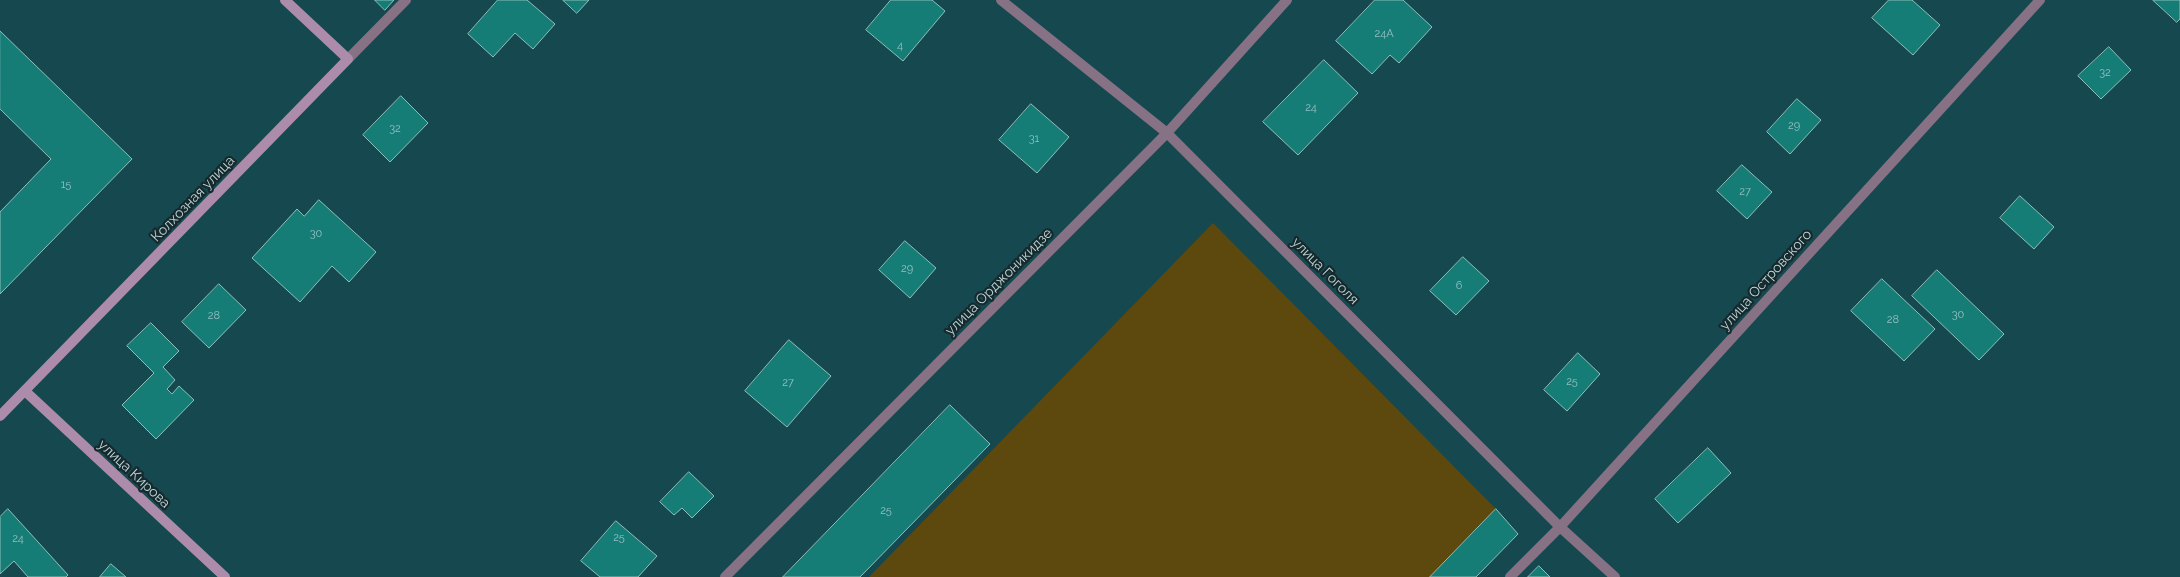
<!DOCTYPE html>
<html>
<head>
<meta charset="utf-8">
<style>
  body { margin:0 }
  canvas { display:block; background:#16484f }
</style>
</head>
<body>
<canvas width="2180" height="577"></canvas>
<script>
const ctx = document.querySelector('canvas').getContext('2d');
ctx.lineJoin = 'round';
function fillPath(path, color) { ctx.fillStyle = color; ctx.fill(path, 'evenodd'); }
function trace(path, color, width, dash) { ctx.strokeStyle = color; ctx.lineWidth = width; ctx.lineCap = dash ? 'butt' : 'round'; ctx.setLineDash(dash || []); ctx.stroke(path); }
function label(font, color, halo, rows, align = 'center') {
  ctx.font = font + ' Raleway,sans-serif'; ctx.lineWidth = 4.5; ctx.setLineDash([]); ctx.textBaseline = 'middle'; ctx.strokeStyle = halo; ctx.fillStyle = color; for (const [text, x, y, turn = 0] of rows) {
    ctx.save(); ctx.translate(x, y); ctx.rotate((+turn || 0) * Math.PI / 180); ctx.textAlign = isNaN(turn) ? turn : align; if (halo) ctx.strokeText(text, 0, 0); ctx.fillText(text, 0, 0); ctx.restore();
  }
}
const green = new Path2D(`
  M1213 223 1496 509 1430 577H869Z`);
const building = new Path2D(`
  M375 0H394L385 10Z
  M498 0H527L555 24 533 49 515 33 493 57 468 34Z
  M563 0H589L577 13Z
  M891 0H932L945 11 903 61 866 30Z
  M1375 0H1403L1432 27 1399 63 1390 55 1372 74 1336 41Z
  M1889 0H1912L1940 25 1913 55 1872 18Z
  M2153 0H2180V19L2177 22Z
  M0 31 132 159 0 294V212L51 159 0 109Z
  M2109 47 2131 70 2101 99 2078 76Z
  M1324 60 1358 93 1298 155 1263 122Z
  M401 96 428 123 390 162 363 135Z
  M1797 99 1821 120 1790 154 1767 132Z
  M1031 104 1069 137 1037 173 999 140Z
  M1742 165 1772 192 1747 219 1717 191Z
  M2020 196 2054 227 2034 249 2000 218Z
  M319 200 376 252 349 282 332 266 300 302 252 258 297 209 304 216Z
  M905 241 936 268 910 298 879 270Z
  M1463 257 1489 281 1456 315 1430 291Z
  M1937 270 2004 334 1979 360 1912 296Z
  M1882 279 1935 329 1904 361 1851 311Z
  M219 284 246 310 209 348 182 322Z
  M151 323 179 351 163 367 175 380 167 389 172 394 179 386 194 400 156 439 122 405 154 373 127 346Z
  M789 340 831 376 787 427 745 391Z
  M1578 353 1600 374 1567 411 1544 390Z
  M950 405 990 444 860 577H783Z
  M1708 448 1731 473 1678 523 1655 499Z
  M689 472 714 496 692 518 682 508 674 515 660 502Z
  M8 509 68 575 66 577H28L14 561 0 574V517Z
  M1496 509 1518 534 1476 577H1430Z
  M616 521 657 556 638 577H600L581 561Z
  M111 564 126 577H100Z
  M1539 566 1550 577H1528Z`);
const street = new Path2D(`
  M1001 0 1167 133 1560 527 1615 577
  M348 59 406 0
  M725 577 1167 133 1287 0
  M1510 577 1560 527 2040 0`);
const secondary = new Path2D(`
  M25 391 225 577
  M0 416 348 59 285 0`);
const numberNames = [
  ["24А",1384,34],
  ["4",900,46],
  ["32",2105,73],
  ["24",1311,108],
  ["29",1794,126],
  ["32",395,129],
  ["31",1034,139],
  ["15",66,185],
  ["27",1745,192],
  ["30",316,234],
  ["29",907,269],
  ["6",1459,286],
  ["30",1958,315],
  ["28",214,316],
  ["28",1893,320],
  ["25",1572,382],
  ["27",788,383],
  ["25",886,511],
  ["25",619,538],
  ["24",18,539]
];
const streetNames = [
  ["Колхозная улица",193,199,-46],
  ["улица Гоголя",1325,271,45],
  ["улица Островского",1766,280,-48],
  ["улица Орджоникидзе",999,282,-45],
  ["улица Кирова",134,474,43]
];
fillPath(green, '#5d480d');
fillPath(building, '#157c76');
trace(building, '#8ec0bb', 1);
trace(street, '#867185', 10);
trace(secondary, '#ad8cab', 10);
label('11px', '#94c0c2', null, numberNames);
label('14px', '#bed7db', '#162a2d', streetNames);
</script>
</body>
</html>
